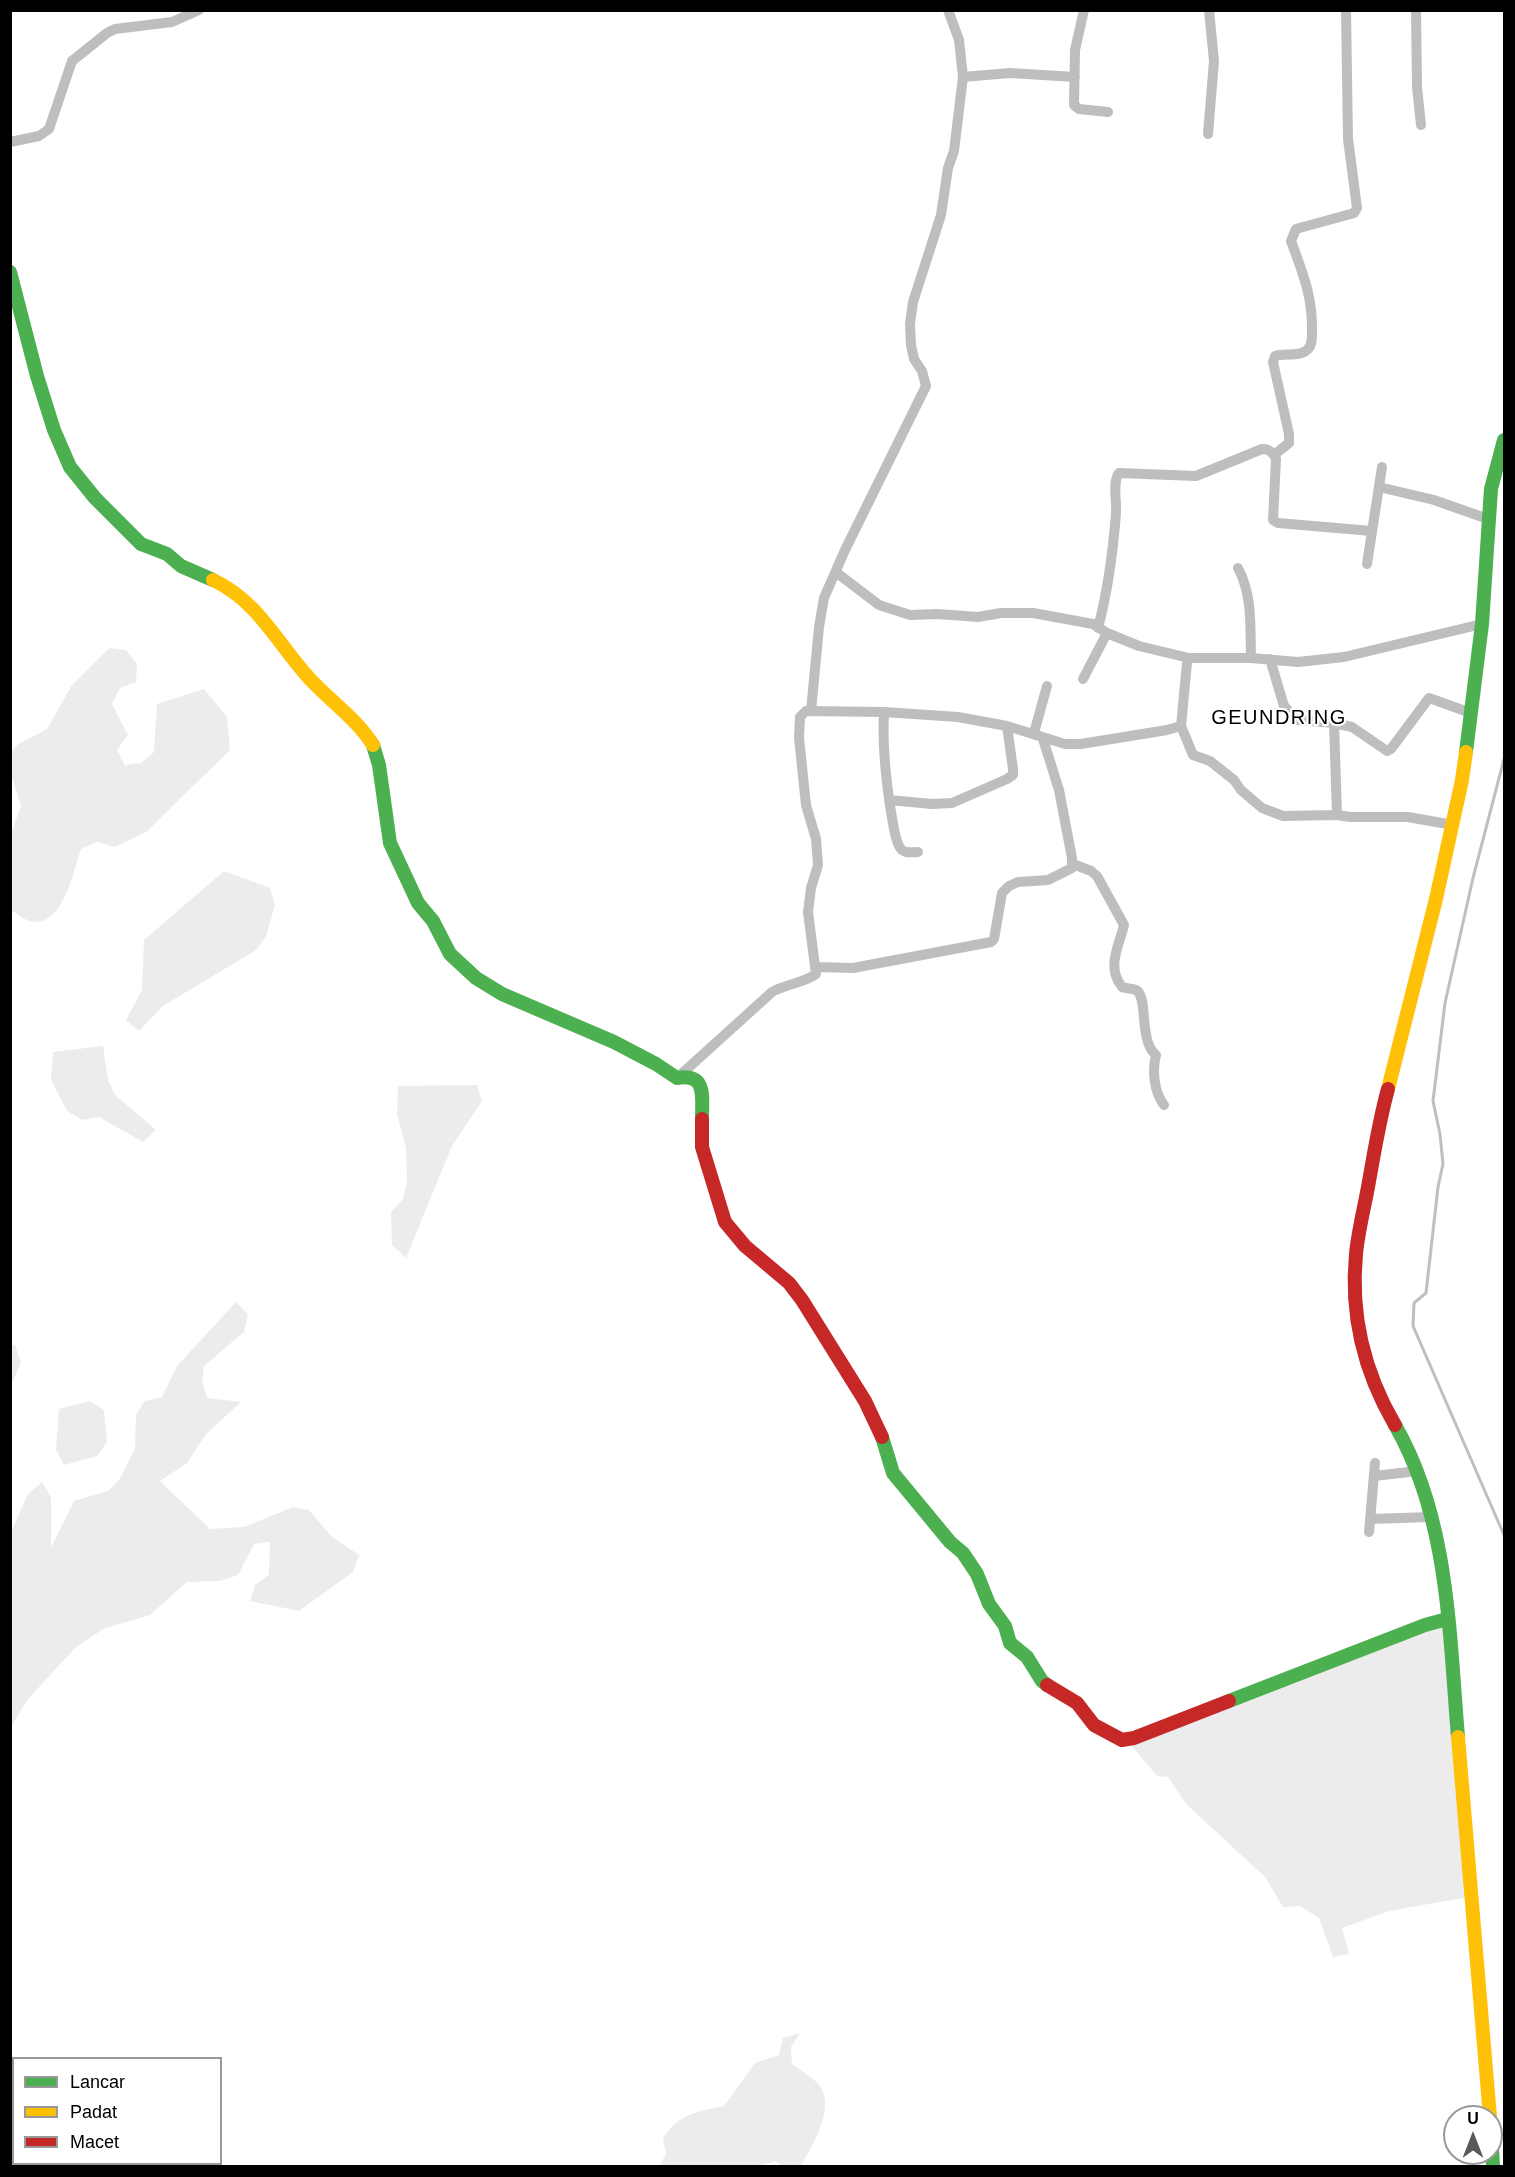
<!DOCTYPE html>
<html>
<head>
<meta charset="utf-8">
<style>
  body { margin:0 }
  #map { position:relative; width:1515px; height:2177px; overflow:hidden; background:#fff; font-family:Helvetica,sans-serif }
  canvas { display:block }
  .frame { position:absolute; inset:0; border:12px solid #000; pointer-events:none }
  .legend { position:absolute; left:12px; top:2057px; width:210px; height:108px; box-sizing:border-box; background:#fff; border:2px solid #999; margin:0; padding:8px 10px; list-style:none; font-size:18px; color:#000 }
  .legend li { display:flex; align-items:center; gap:12px; height:30px }
  .legend b { width:30px; border:2px solid #999 }
  .north { position:absolute; left:1443px; top:2105px; width:60px; height:60px; box-sizing:border-box; background:#fff; border:2px solid #999; border-radius:50%; rotate:0deg; font-size:16px; font-weight:700; line-height:24px; text-align:center; color:#000 }
  .north::after { content:''; display:block; margin:auto; width:21px; height:27px; background:#595959; clip-path:polygon(50% 0,100% 100%,50% 72%,0 100%) }
</style>
</head>
<body>
<div id="map">
<canvas width="1515" height="2177"></canvas>
<div class="frame"></div>
<ul class="legend">
<li><b style="height:8px;background:#4caf50"></b>Lancar</li>
<li><b style="height:8px;background:#ffc107"></b>Padat</li>
<li><b style="height:8px;background:#c62828"></b>Macet</li>
</ul>
<div class="north">U</div>
</div>
<script>
const ctx = document.querySelector('canvas').getContext('2d');
ctx.lineJoin = 'round';
function fillPath(path, color) { ctx.fillStyle = color; ctx.fill(path, 'evenodd'); }
function trace(path, color, width, dash) { ctx.strokeStyle = color; ctx.lineWidth = width; ctx.lineCap = dash ? 'butt' : 'round'; ctx.setLineDash(dash || []); ctx.stroke(path); }
function label(font, color, halo, rows, align = 'center') {
  ctx.font = font + ' Helvetica,sans-serif'; ctx.lineWidth = 4.5; ctx.setLineDash([]); ctx.textBaseline = 'middle'; ctx.strokeStyle = halo; ctx.fillStyle = color; for (const [text, x, y, turn = 0] of rows) {
    ctx.save(); ctx.translate(x, y); ctx.rotate((+turn || 0) * Math.PI / 180); ctx.textAlign = isNaN(turn) ? turn : align; if (halo) ctx.strokeText(text, 0, 0); ctx.fillText(text, 0, 0); ctx.restore();
  }
}
const green = new Path2D(`
  M109 648 126 650 137 664 136 682 120 688 112 704 128 735 117 750 125 765 141 763 154 752 157 704 204 689 227 717 230 750 146 832 115 847 97 842 81 849C73 872 62 933 27 920 21 918 16 913 11 910V834L21 806 11 774V753L17 745 47 729 72 685Z
  M224 871 270 888 275 905 266 936 256 950 163 1006 139 1031 126 1020 142 990 144 940Z
  M103 1046 108 1080 115 1095 156 1130 143 1142 99 1117 82 1120 67 1111 51 1080 53 1052Z
  M477 1085 482 1101 452 1146 406 1258 392 1245 391 1212 403 1199 407 1182 406 1148 397 1115 398 1086Z
  M236 1302 248 1314 244 1332 204 1366 202 1382 207 1398 241 1402 206 1434 187 1463 160 1481 210 1529 244 1527 293 1507 309 1510 331 1536 359 1555 353 1572 299 1611 250 1601 255 1585 269 1575 270 1542 254 1544 238 1575 220 1581 187 1582 150 1615 103 1629 75 1648 28 1699 11 1727V1532L28 1494 42 1482 51 1497V1547L74 1501 108 1491 120 1479 135 1448 136 1414 145 1401 162 1397 177 1366Z
  M11 1345H15L21 1362 15 1377 11 1383Z
  M90 1401 104 1410 107 1442 97 1456 64 1465 56 1450 59 1409Z
  M1446 1615 1469 1897 1389 1911 1342 1928 1349 1954 1333 1957 1319 1918 1300 1906 1283 1907 1265 1877 1186 1804 1168 1777 1157 1776 1131 1745Z
  M800 2033 791 2047 792 2064C800 2070 813 2077 819 2085 836 2106 813 2145 802 2164L798 2166H781L776 2161 758 2166H659L666 2154 663 2138C680 2113 696 2112 724 2106L755 2063 779 2055 783 2038Z
  M11 2074 13 2076 14 2127H11Z
  M16 2164H131V2166H15Z`);
const stream = new Path2D(`
  M1504 759 1473 878 1445 1003 1433 1101 1440 1134 1443 1164 1438 1187 1426 1293 1414 1303 1413 1326 1504 1535`);
const street = new Path2D(`
  M1084 10 1075 50 1074 105 1079 109 1108 112
  M1416 10 1417 87 1421 125
  M963 77 1010 73 1075 77
  M1208 134 1214 61 1209 10
  M10 142 39 136 49 129 72 61 107 33 115 29 172 22 199 10
  M1274 455 1289 443V434L1273 362 1275 356C1284 353 1300 357 1307 350 1312 346 1312 339 1312 333 1313 297 1303 274 1291 241L1296 229 1354 213 1357 208 1348 139 1346 10
  M1379 487 1434 500 1488 519
  M1367 564 1382 467
  M1238 568C1253 596 1250 628 1251 658
  M837 573 879 605 910 615 937 614 978 617 1001 613H1033L1093 624 1107 633 1139 646 1189 658H1251L1298 662 1344 657 1482 624
  M1098 628C1108 590 1113 552 1116 513 1117 501 1112 482 1119 473L1196 476 1262 449C1269 449 1273 452 1276 459L1273 520 1278 523 1372 531
  M1270 659 1284 706 1297 720 1334 723 1337 815
  M1083 679 1107 633
  M811 711 819 627 824 598 845 550 926 386 922 371 914 359 911 345 910 324 913 302 941 215 948 168 954 151 963 77 959 40 948 10
  M884 712C882 748 886 782 892 818 894 827 895 842 901 849 905 854 913 852 918 852
  M1334 723 1352 727 1387 751 1391 749 1429 698 1471 713
  M1181 726 1187 663 1189 658
  M1034 733 1047 686
  M889 800 932 804 952 803 1007 779 1013 775V769L1007 726
  M1073 864 1091 871 1097 876 1124 925C1119 946 1106 967 1122 987 1127 989 1131 988 1136 990 1149 997 1138 1040 1156 1055 1152 1071 1154 1092 1164 1105
  M817 967 853 968 991 942 994 939 1002 893 1009 886 1018 882 1048 880 1072 868V858L1059 790 1043 739
  M677 1078 772 992C786 984 804 983 816 974L808 912 811 888 818 865 816 839 806 805 799 738 800 717 806 711 884 712 958 717 1007 726 1065 744H1081L1167 730 1181 726 1193 755 1210 761 1234 780 1241 790 1262 808 1283 816 1337 815 1350 817H1408L1453 825
  M1374 1476 1418 1471
  M1370 1519 1431 1517
  M1369 1532 1375 1463`);
const fast = new Path2D(`
  M10 272 37 376 54 430 70 467 95 498 141 544 167 554 181 566 213 580
  M373 745 379 765 390 843 418 903 433 921 450 954 476 978 502 994 614 1042 656 1064 677 1078C707 1073 702 1096 702 1119
  M1466 752 1482 624 1491 489 1504 440
  M1395 1425C1449 1519 1449 1632 1458 1737
  M882 1437 893 1473 950 1542 963 1553 977 1574 989 1604 1005 1626 1010 1643 1027 1657 1042 1681 1047 1685
  M1229 1701 1425 1625 1447 1619
  M1491 2132 1493 2166`);
const slow = new Path2D(`
  M213 580C257 600 278 644 309 678 330 701 357 719 373 745
  M1388 1089 1436 899 1462 780 1466 752
  M1458 1737 1490 2117`);
const jam = new Path2D(`
  M1388 1089C1379 1121 1374 1154 1368 1187 1364 1209 1358 1232 1356 1254 1350 1316 1364 1372 1395 1425
  M702 1119V1147L725 1222 745 1246 789 1283 802 1300 865 1401 882 1437
  M1047 1685 1077 1703 1094 1725 1122 1740 1134 1738 1229 1701`);
const quarterNames = [
  ["GEUNDRING",1279,718]
];
fillPath(green, '#ececec');
trace(stream, '#bfbfbf', 3);
trace(street, '#bebebe', 10);
trace(fast, '#4caf50', 14);
trace(slow, '#ffc107', 14);
trace(jam, '#c62828', 14);
ctx.letterSpacing = '1.5px';
label('20px', '#000', '#fff', quarterNames);
ctx.letterSpacing = '0px';
</script>
</body>
</html>
